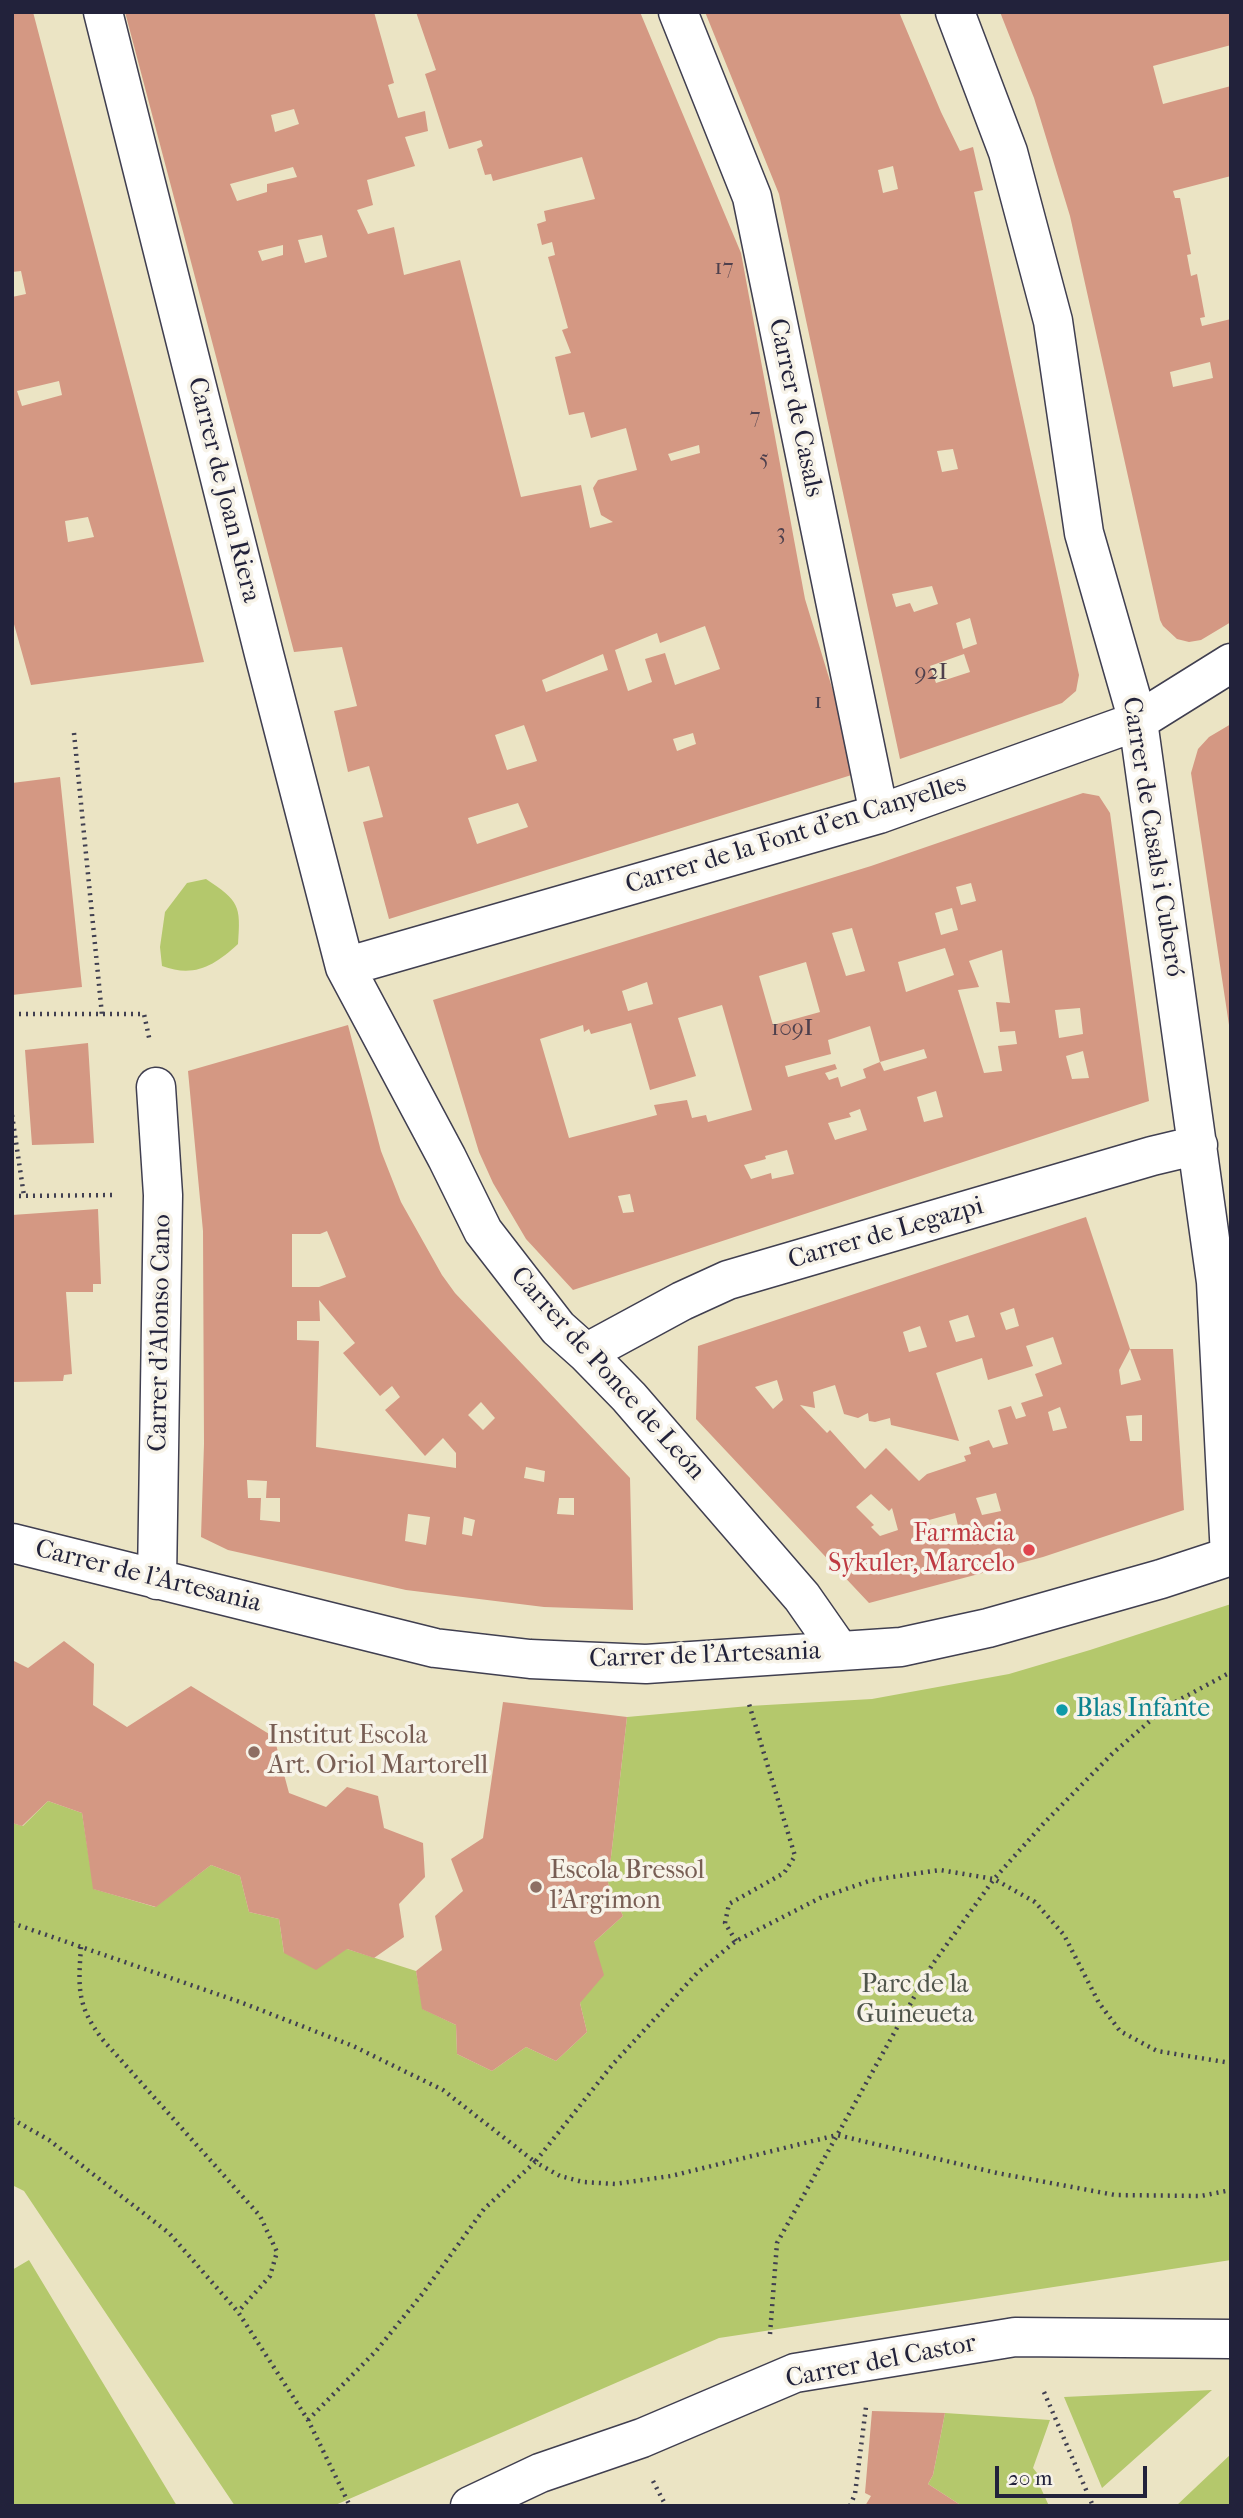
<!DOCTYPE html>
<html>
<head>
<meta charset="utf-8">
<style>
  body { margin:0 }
  #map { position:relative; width:1243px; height:2518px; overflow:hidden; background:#ebe4c4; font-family:"IM FELL French Canon",serif }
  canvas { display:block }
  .frame { position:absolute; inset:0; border:14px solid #22223b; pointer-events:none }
  .scale { position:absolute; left:995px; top:2466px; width:152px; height:32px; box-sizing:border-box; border:4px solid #22223b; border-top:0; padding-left:9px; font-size:21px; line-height:24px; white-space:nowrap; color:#22223b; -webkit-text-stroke:5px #f7f3e8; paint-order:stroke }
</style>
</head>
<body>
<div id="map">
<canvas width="1243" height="2518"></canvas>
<div class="frame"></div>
<div class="scale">20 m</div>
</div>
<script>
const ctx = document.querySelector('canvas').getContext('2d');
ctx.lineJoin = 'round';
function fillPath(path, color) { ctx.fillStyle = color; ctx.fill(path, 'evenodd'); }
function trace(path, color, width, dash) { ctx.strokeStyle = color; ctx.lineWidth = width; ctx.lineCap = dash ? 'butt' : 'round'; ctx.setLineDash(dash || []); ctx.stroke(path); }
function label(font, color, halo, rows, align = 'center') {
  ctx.font = font + ' "IM FELL French Canon",serif'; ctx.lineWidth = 7; ctx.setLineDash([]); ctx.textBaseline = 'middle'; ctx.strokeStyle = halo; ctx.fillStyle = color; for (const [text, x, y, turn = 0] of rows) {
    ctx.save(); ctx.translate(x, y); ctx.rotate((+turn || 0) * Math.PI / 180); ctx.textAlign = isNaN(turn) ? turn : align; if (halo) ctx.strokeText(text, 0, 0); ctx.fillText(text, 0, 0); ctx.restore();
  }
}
const green = new Path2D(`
  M206 879C239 901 241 905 238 944 214 966 194 978 162 966L160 947 165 912 187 883Z
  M1231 1604V2260L719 2338 333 2506H235L24 2191 12 2185V1823L23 1826 48 1801 82 1813 94 1889 155 1907 211 1865 240 1876 249 1912 279 1919 284 1953 347 1949 416 1971 423 2009 456 2025 457 2054 492 2071 526 2047 556 2061 587 2032 580 2003 594 1942 623 1916 608 1883 627 1717 749 1706 872 1699 1009 1674 1090 1650Z
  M29 2260 177 2506H12V2270Z
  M1212 2390 1102 2488 1064 2397Z
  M945 2413 1050 2420 1033 2468 1041 2478 1039 2484 1049 2506H962L928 2484 933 2475Z
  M1231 2454 1229 2506H1176Z`);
const building = new Path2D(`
  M12 12H33L204 662 31 685 12 617V297L26 294 21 271 12 272ZM59 381 62 395 22 406 17 391ZM88 517 94 537 68 542 65 521Z
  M125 12H374L394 83 388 85 398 118 425 111 428 131 405 137 415 166 367 180 373 205 357 210 368 234 394 227 404 275 460 260 521 497 581 485 590 528 613 522 601 515 593 488 598 480 637 470 626 428 591 438 584 412 569 415 555 357 571 353 562 330 568 328 548 257 555 255 552 242 542 245 537 224 546 221 544 211 595 199 582 157 493 181 491 174 485 175 477 149 483 146 481 140 449 149 425 74 436 70 416 12H640L741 253 805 599 858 773 389 919 363 822 383 817 369 766 348 772 334 711 357 706 342 647 294 652ZM294 109 299 124 275 132 271 115ZM293 167 297 177 267 184V192L237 201 230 184ZM322 235 327 257 305 263 298 240ZM283 245V255L262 261 258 251ZM699 445 700 453 671 461 668 454ZM705 626 720 669 675 685 665 653 645 659 652 682 628 691 615 650 657 633 660 643ZM603 654 608 670 546 692 542 680ZM524 725 537 761 507 770 495 735ZM693 733 696 744 677 751 673 739ZM518 803 528 827 477 844 468 818Z
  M705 12H899L941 112 960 151 973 147 983 190 974 192 1079 675 1076 691 1062 703 900 759 779 194ZM893 166 898 189 883 193 878 170ZM953 449 958 469 942 472 937 451ZM932 586 938 604 914 612 910 603 896 607 892 594ZM970 618 977 644 963 649 956 623ZM964 654 970 672 936 683 930 666Z
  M1000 12H1231V45L1153 66 1163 104 1231 86V176L1173 191 1175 198H1180L1191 254 1187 255 1191 276 1197 274 1205 317 1200 318 1202 326 1231 319V622L1201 640 1189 642 1177 639 1163 626 1160 620 1070 216 1034 98ZM1210 362 1213 378 1173 387 1170 372Z
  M1231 724V1025H1229L1191 773 1198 749 1209 737Z
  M60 777 82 987 12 995V783Z
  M1083 793 1099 796 1110 813 1149 1101 573 1290 526 1239 493 1183 479 1152 433 1000 871 866ZM971 883 976 901 961 905 956 887ZM952 908 958 930 941 935 935 913ZM852 928 865 971 846 976 832 933ZM945 948 954 975 906 992 898 962ZM1002 950 1010 1003 996 1002 1000 1032 1015 1031 1017 1044 998 1046 1002 1071 984 1073 958 990 979 987 969 961ZM806 962 820 1012 773 1025 759 976ZM647 982 653 1004 628 1011 622 991ZM722 1005 752 1110 708 1122 706 1115 692 1118 687 1100 654 1105 657 1115 569 1138 540 1039 583 1025 584 1032 589 1029 591 1034 631 1023 650 1090 696 1076 678 1018ZM1080 1008 1083 1034 1059 1038 1055 1010ZM870 1026 880 1062 863 1069 866 1078 841 1087 838 1077 829 1080 825 1073 837 1069 835 1064 788 1077 785 1066 831 1054 828 1040ZM924 1049 927 1058 884 1071 880 1062ZM1083 1051 1089 1078 1072 1079 1066 1056ZM936 1091 943 1117 924 1122 917 1097ZM860 1109 867 1130 835 1140 828 1123 851 1117 849 1113ZM787 1150 794 1174 772 1179 771 1173 751 1179 744 1165 766 1159 765 1156ZM630 1194 634 1212 623 1213 618 1196Z
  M348 1025 381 1151 401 1202 442 1275 455 1293 630 1478 633 1610 544 1607 406 1590 228 1550 201 1537 204 1444 203 1231 188 1071ZM327 1231 346 1277 319 1287H292V1234H320ZM319 1300 355 1343 343 1353 380 1396 392 1386 400 1397 385 1410 425 1456 443 1438 456 1453V1468L316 1447 319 1341 297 1340V1321H320ZM481 1402 495 1418 483 1430 468 1415ZM526 1467 545 1471 544 1482 524 1478ZM247 1480 267 1481 266 1498H280V1522L260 1520 261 1498H248ZM559 1498H574V1515L557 1514ZM408 1514 430 1517 426 1545 405 1541ZM464 1517 475 1520 472 1536 462 1534Z
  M88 1043 94 1143 32 1145 25 1050Z
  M98 1209 101 1284H93V1292H66L72 1374 64 1375 63 1381 12 1382V1215Z
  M1086 1217 1130 1349H1173L1184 1510 1043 1557 869 1603 696 1419 698 1346ZM1014 1308 1019 1326 1006 1330 1000 1313ZM968 1315 975 1337 956 1342 949 1321ZM920 1326 927 1347 909 1352 903 1332ZM1053 1337 1062 1364 1035 1374 1043 1396 1021 1403 1026 1416 1016 1419 1011 1406 998 1410 1008 1444 993 1448 989 1440 969 1447 971 1454 964 1456 966 1461 927 1474 919 1481 886 1448 865 1469 830 1430 827 1433 800 1405 815 1408 813 1392 835 1385 844 1414 858 1418 868 1413 869 1421 875 1422 890 1418 891 1425 959 1441 936 1373 982 1358 988 1380 1033 1366 1026 1346ZM1130 1349 1141 1380 1121 1385 1119 1370ZM777 1380 783 1400 773 1409 755 1387ZM1060 1407 1067 1428 1053 1431 1048 1412ZM1142 1415V1441H1130L1126 1416ZM996 1493 1001 1511 982 1515 976 1498ZM871 1494 889 1511 892 1508 898 1530 880 1536 871 1527 874 1525 856 1507ZM955 1513 960 1534 935 1540 929 1520Z
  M64 1641 94 1664 93 1705 127 1727 191 1686 274 1737 289 1793 326 1807 347 1787 378 1796 384 1828 423 1843 425 1877 399 1904 404 1937 374 1958 347 1949 316 1970 284 1953 279 1919 249 1912 240 1876 211 1865 156 1907 93 1889 82 1813 48 1801 22 1826 12 1823V1660L28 1668Z
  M503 1702 627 1717 608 1883 623 1916 594 1942 604 1975 580 2003 587 2032 556 2061 526 2047 492 2071 457 2054 456 2025 422 2009 416 1971 442 1950 435 1916 463 1891 451 1859 483 1838Z
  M872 2411 945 2413 933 2475 928 2484 962 2506H865L871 2496 865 2493Z`);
const path = new Path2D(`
  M74 733 102 1015
  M12 1014H144L150 1042
  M12 1115 24 1196
  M12 1196 116 1195
  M12 1923 240 2002 353 2046 443 2090 535 2162 613 2064 698 1972 736 1941 820 1898 872 1880 940 1870 994 1879 1035 1902 1064 1935 1099 2003 1120 2031 1157 2051 1231 2063
  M736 1941 725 1923 729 1904 784 1873 795 1856 749 1704
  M81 1947C78 1989 77 2006 103 2040L260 2216 277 2252 270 2276 238 2312
  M12 2119 49 2140 169 2233 238 2312 308 2420 350 2506
  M770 2334 777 2243 932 1965 994 1879 1044 1823 1113 1753 1166 1707 1231 1672
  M1044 2392 1093 2506
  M308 2420 376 2351 423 2293 484 2209 535 2162 560 2176 583 2182 615 2184 671 2176 837 2135 997 2173 1115 2195 1201 2196 1231 2190
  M653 2481 666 2506
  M850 2506 855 2494 866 2407`);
const minor = new Path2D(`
  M103 12 264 654 345 967 447 1158 483 1231 558 1328 586 1353 629 1397 802 1597 839 1650
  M678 12 752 197 879 814
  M955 12 1008 152 1053 321 1084 533 1138 721 1216 1282 1230 1557
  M345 967 879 814 1138 721 1231 663
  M156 1087 163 1195 157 1580
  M586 1353 682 1301 728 1280 1152 1156 1198 1145
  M12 1543 435 1648 530 1659 646 1664 901 1647 988 1628 1161 1579 1231 1556
  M470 2506 540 2473 642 2438 795 2373 1015 2337 1231 2339`);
const markers = [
  [1029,1550,7,"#e0444e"],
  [1062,1710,7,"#0f9aa8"],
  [254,1752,7,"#8d6e63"],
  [536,1887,7,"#8d6e63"]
];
const numberNames = [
  ["17",724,268],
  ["7",755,417],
  ["5",764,459],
  ["3",781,533],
  ["92I",931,673],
  ["1",818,702],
  ["109I",792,1029]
];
const streetNames = [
  ["Carrer de Casals",795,408,78],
  ["Carrer de Joan Riera",223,490,76],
  ["Carrer de la Font d'en Canyelles",796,835,-17],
  ["Carrer de Casals i Cuberó",1152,837,81],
  ["Carrer de Legazpi",886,1234,-16],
  ["Carrer d'Alonso Cano",161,1333,-89],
  ["Carrer de Ponce de León",607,1374,48],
  ["Carrer de l'Artesania",148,1577,14],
  ["Carrer de l'Artesania",705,1656,-2],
  ["Carrer del Castor",881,2362,-11]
];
const healthNames = [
  ["Farmàcia",1015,1535],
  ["Sykuler, Marcelo",1015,1565]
];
const cultureNames = [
  ["Blas Infante",1076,1710]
];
const educationNames = [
  ["Institut Escola",268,1737],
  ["Art. Oriol Martorell",268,1767],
  ["Escola Bressol",550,1872],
  ["l'Argimon",550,1902]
];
const parkNames = [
  ["Parc de la",915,1986],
  ["Guineueta",915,2016]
];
fillPath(green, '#b4c86c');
fillPath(building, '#d49883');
trace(minor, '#403f50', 41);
trace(path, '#403f50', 4.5, [2, 5]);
trace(minor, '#fff', 38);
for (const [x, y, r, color] of markers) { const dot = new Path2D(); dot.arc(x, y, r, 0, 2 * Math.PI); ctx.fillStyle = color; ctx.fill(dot); trace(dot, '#f7f3e8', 2.5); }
label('23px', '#4e404d', null, numberNames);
label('26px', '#22223b', '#f7f3e8', streetNames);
label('26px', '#be3a42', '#f7f3e8', healthNames, 'right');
label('26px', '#0d838f', '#f7f3e8', cultureNames, 'left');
label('26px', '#785e54', '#f7f3e8', educationNames, 'left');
label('26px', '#4e544a', '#f7f3e8', parkNames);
</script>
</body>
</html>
